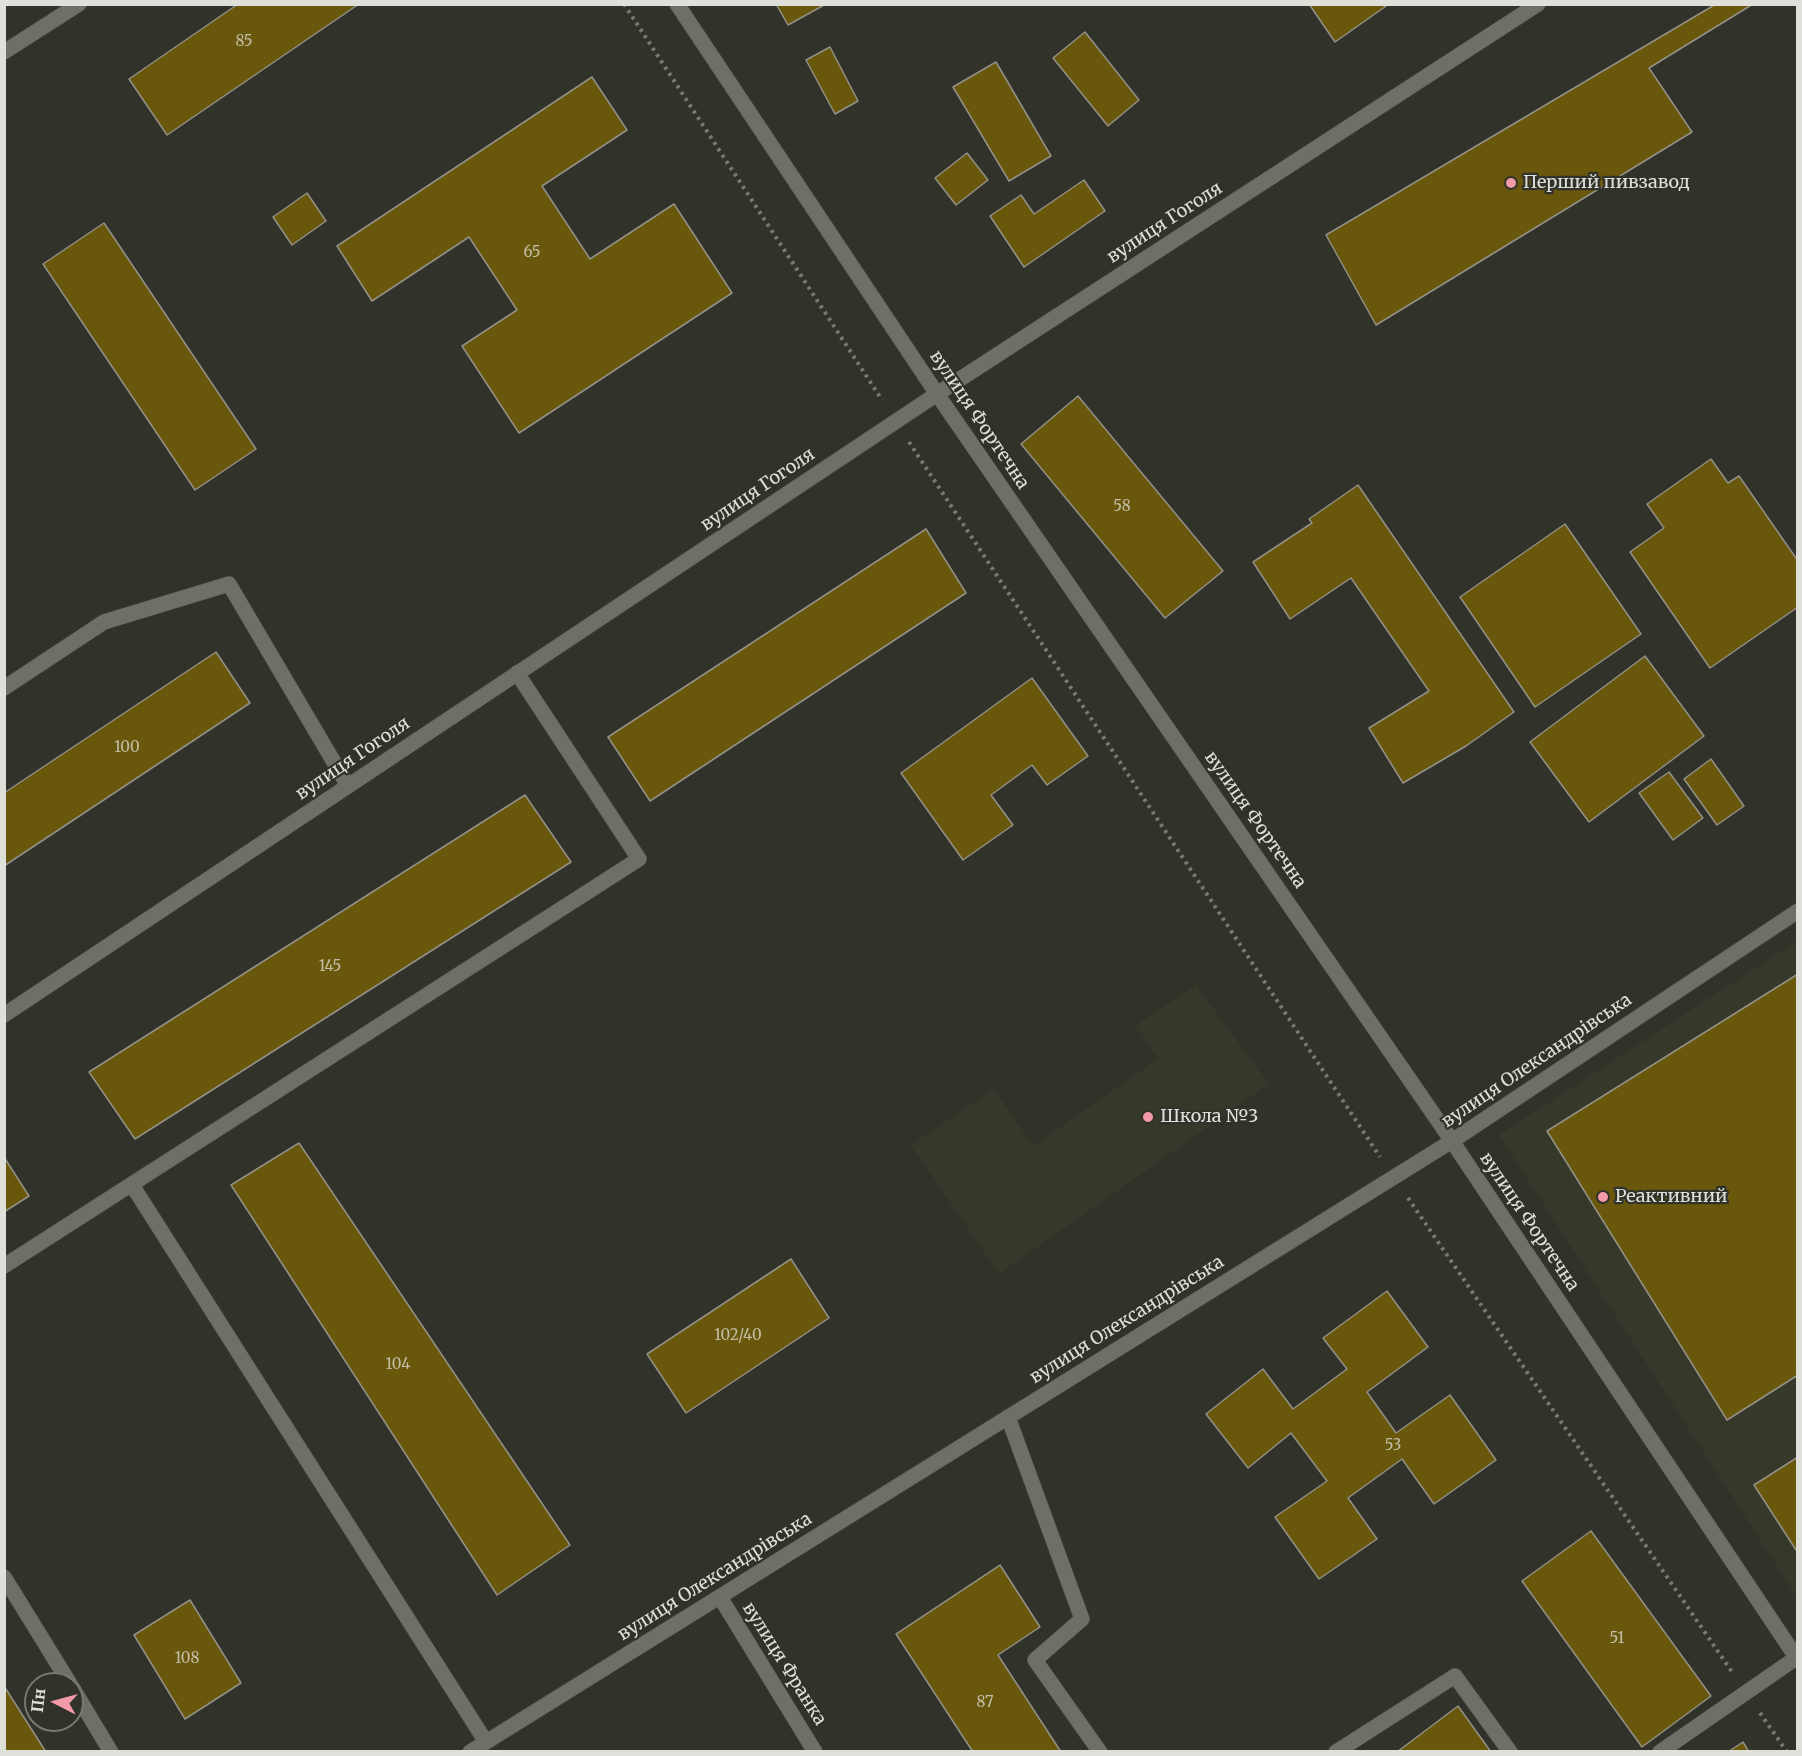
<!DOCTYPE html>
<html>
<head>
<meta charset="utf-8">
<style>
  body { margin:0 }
  #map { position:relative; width:1802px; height:1756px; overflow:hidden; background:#31322a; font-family:Merriweather,serif }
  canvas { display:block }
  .frame { position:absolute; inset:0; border:6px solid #dfe0da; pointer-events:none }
  .north { position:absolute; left:24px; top:1672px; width:60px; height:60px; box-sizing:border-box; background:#31322a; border:2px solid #777870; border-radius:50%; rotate:276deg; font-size:16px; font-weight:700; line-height:24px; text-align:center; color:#dfe0da }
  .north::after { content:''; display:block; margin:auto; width:21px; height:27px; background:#f39aa9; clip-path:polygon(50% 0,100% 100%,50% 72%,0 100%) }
</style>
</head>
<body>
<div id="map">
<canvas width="1802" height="1756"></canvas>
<div class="frame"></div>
<div class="north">Пн</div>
</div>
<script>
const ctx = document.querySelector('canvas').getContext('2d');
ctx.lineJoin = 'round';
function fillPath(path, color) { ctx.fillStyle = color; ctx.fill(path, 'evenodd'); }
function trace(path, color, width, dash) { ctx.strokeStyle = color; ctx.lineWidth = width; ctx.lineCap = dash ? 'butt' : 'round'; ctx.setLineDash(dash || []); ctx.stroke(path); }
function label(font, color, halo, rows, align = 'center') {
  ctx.font = font + ' Merriweather,serif'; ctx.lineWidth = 4.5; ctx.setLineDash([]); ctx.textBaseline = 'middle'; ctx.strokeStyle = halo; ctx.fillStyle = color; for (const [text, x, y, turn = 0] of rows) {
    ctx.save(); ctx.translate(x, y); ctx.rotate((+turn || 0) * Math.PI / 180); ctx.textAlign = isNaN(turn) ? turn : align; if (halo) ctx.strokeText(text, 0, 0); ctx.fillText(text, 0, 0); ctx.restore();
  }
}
const built = new Path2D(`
  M1797 941V1597L1499 1135Z
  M1196 985 1269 1084 999 1274 911 1145 994 1089 1033 1146 1158 1059 1136 1025Z`);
const building = new Path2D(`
  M238 4H359L167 135 129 79Z
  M776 4H826L788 25Z
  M1309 4H1389L1335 42Z
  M1716 4H1753L1649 68 1692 132 1376 325 1326 235Z
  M1085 32 1139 100 1108 126 1053 58Z
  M830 47 858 101 835 114 806 60Z
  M996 62 1051 156 1009 181 953 87Z
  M592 77 627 130 542 186 590 259 674 204 732 293 519 433 462 346 517 310 469 237 372 301 337 246Z
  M967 153 988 180 956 205 935 178Z
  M1084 180 1105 211 1024 267 990 216 1021 195 1034 214Z
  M307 193 326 221 292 245 273 217Z
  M104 223 256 449 195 490 43 264Z
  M1078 396 1223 571 1165 618 1021 444Z
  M1711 459 1728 483 1739 476 1798 561V607L1710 668 1630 552 1664 528 1647 504Z
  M1358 485 1514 712 1466 746 1403 783 1369 728 1429 691 1351 578 1290 619 1253 562 1312 523 1309 519Z
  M1565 524 1641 634 1535 707 1460 597Z
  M926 529 966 593 650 801 608 737Z
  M216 652 250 703 4 866V793Z
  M1645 656 1704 736 1589 822 1530 742Z
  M1032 678 1088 756 1047 785 1032 765 991 795 1013 825 963 860 901 773Z
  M1711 759 1744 806 1717 825 1684 779Z
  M1669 772 1703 818 1673 840 1639 793Z
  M525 795 571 862 135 1139 89 1072Z
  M1798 974V1375L1727 1420 1547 1131Z
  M299 1143 570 1545 497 1595 231 1185Z
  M4 1157 29 1196 4 1212Z
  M791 1259 829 1318 686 1413 647 1354Z
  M1387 1291 1428 1347 1367 1392 1396 1433 1450 1395 1496 1460 1434 1504 1402 1459 1348 1498 1377 1539 1319 1579 1275 1517 1327 1481 1291 1433 1248 1468 1206 1414 1263 1369 1293 1409 1347 1369 1323 1338Z
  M1798 1457V1553L1754 1485Z
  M1591 1531 1711 1696 1642 1747 1522 1581Z
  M1000 1565 1040 1627 998 1655 1061 1752H973L896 1634Z
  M190 1600 241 1683 185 1719 134 1635Z
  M4 1686 46 1752H4Z
  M1458 1706 1491 1752H1397Z
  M1743 1742 1749 1752H1728Z`);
const path = new Path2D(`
  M624 4 882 400
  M909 442 1380 1157
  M1408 1198 1732 1672
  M1760 1713 1787 1752`);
const lane = new Path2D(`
  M4 688 104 622 229 584 348 786
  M132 1185 486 1742
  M4 1266 639 859 517 673
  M1008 1417 1082 1619 1035 1660 1100 1752
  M4 1577 70 1684
  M72 1687 111 1752
  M1336 1752 1455 1676 1510 1752
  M1660 1752 1796 1658`);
const street = new Path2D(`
  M4 52 79 4
  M720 1597 815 1752
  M470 1752 1452 1141 1798 911`);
const secondary = new Path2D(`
  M677 4 937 394 1452 1141 1798 1660
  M4 1015 937 394 1538 4`);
const markers = [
  [1511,183,6,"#f39aa9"],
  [1148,1117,6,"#f39aa9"],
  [1603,1197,6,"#f39aa9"]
];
const numberNames = [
  ["85",244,42],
  ["65",532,253],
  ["58",1122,507],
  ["100",127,748],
  ["145",330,967],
  ["102/40",738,1336],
  ["104",398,1365],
  ["53",1393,1446],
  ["51",1617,1639],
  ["108",187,1659],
  ["87",985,1703]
];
const poiNames = [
  ["Перший пивзавод",1523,183],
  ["Школа №3",1160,1117],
  ["Реактивний",1615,1197]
];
const streetNames = [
  ["вулиця Гоголя",1165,223,-33],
  ["вулиця Фортечна",979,420,56],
  ["вулиця Гоголя",758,490,-34],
  ["вулиця Гоголя",353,759,-34],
  ["вулиця Фортечна",1255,820,55],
  ["вулиця Олександрівська",1537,1061,-34],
  ["вулиця Фортечна",1529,1222,56],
  ["вулиця Олександрівська",1127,1320,-32],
  ["вулиця Олександрівська",715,1577,-32],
  ["вулиця Франка",784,1664,58]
];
fillPath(built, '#36392a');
fillPath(building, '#69570c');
trace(building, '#939187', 1.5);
trace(lane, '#4c4d46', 16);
trace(street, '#4c4d46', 16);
trace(secondary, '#4c4d46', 16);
trace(path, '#797a73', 4, [3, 4.5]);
trace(lane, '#6e7067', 15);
trace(street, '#6e7067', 15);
trace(secondary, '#6e7067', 15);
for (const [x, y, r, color] of markers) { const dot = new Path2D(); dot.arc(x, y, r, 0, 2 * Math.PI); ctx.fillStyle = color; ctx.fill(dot); trace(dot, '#31322a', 2); }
label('15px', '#c2bea6', null, numberNames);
label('18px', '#dfe0da', '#31322a', poiNames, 'left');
label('18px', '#dfe0da', '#31322a', streetNames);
</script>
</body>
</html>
